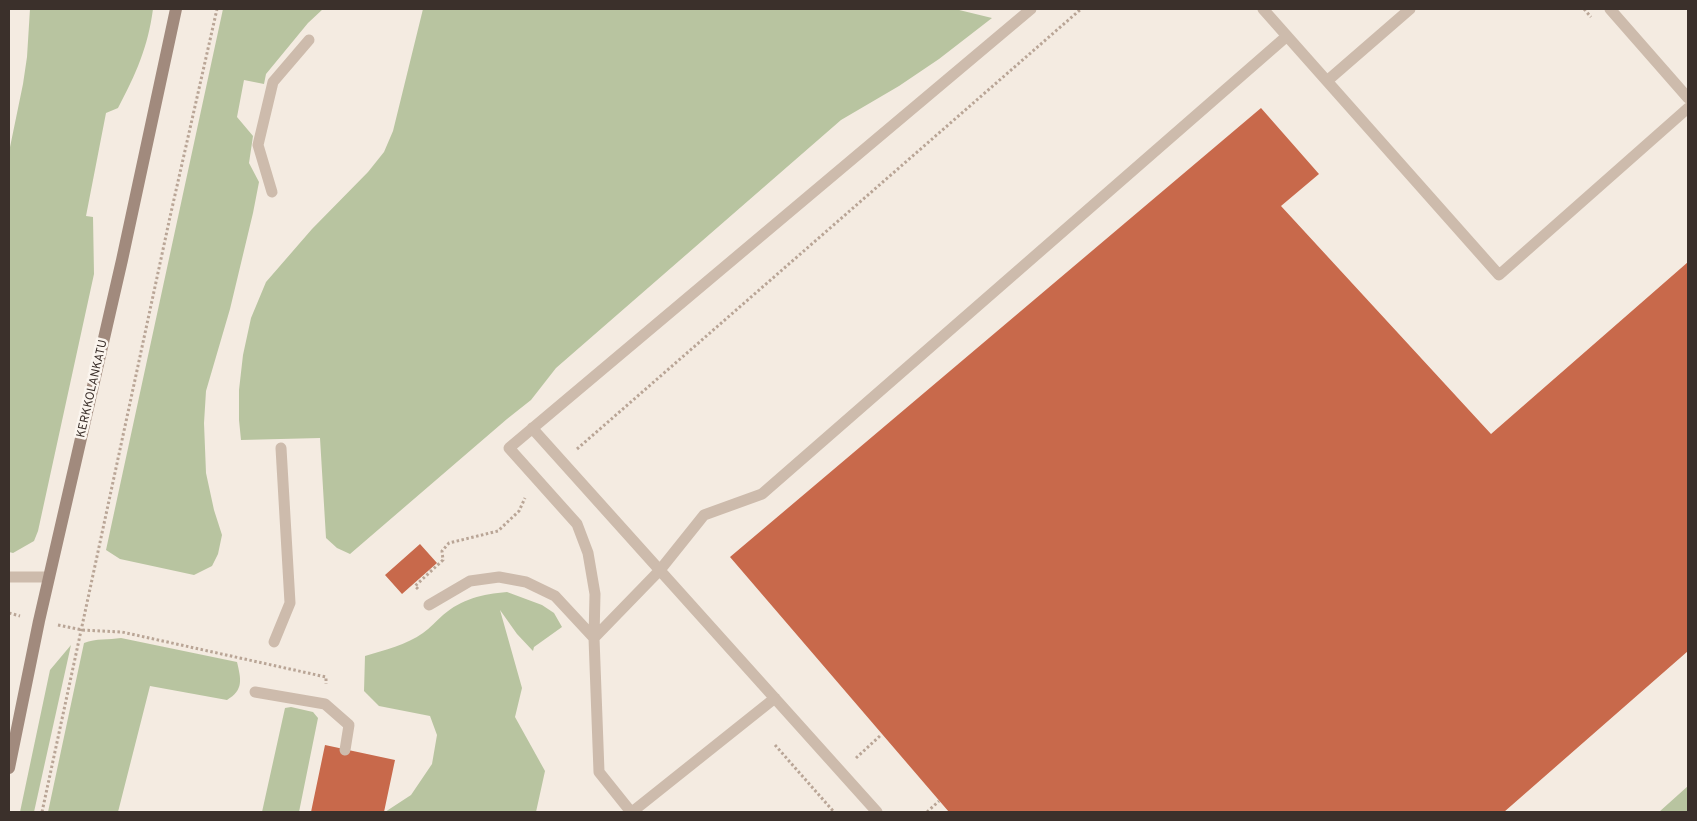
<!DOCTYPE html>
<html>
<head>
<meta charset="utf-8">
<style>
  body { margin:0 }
  #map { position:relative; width:1697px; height:821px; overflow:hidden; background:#f4ebe1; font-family:Overpass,sans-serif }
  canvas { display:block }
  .frame { position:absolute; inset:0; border:10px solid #3b302b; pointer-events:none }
</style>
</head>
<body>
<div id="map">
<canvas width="1697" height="821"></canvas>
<div class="frame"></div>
</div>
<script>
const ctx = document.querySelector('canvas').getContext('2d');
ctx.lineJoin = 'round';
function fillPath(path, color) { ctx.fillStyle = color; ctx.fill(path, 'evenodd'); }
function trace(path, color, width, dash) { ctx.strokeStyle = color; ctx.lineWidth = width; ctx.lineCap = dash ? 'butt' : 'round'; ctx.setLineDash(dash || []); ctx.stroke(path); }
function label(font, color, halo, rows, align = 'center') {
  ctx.font = font + ' Overpass,sans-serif'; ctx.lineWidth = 5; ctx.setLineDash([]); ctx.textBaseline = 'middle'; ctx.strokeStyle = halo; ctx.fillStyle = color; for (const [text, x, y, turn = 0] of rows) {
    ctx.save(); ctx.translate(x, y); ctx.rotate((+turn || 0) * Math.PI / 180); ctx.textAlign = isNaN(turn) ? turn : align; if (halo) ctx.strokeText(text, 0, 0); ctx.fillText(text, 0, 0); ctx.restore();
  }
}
const green = new Path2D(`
  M30 9H153C148 47 136 74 118 108L106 113 86 216 93 217 94 274 38 531 34 541 13 553 9 552V152L23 84 27 57Z
  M223 9H323L308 23 266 74 264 84 244 80 237 117 253 136 249 163 259 182 253 213 230 309 206 391 204 423 206 473 214 510 222 535 218 554 212 566 194 575 120 559 106 550Z
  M423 9H955L992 18 939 59 899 86 841 120 556 368 531 400 507 419 350 554 337 548 326 538 320 438 241 440 239 420V390L243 355 251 318 266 282 312 229 368 172 384 152 393 131Z
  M507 592 542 605 554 613 562 627 534 647 533 651 517 634 500 610 522 688 515 717 545 771 536 812H385L411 795 432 764 437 735 430 716 379 706 364 691 365 656C385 650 406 645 423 633 430 628 436 621 443 615 462 599 482 594 507 592Z
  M121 638 237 662C241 679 244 690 227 700L150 686 118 812H48L84 643C96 638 109 640 121 638Z
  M71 645 34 812H20L50 670Z
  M291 707 313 712 318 718 299 812H262L285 708Z
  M1688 786V812H1659Z`);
const building = new Path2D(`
  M1261 108 1319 174 1281 206 1491 434 1688 262V651L1504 812H949L730 557Z
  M420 544 437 563 402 594 385 575Z
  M325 745 395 760 384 812H311Z`);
const path = new Path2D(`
  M1584 9 1591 17
  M577 449 1081 9
  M418 589 415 586 443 560 442 551 449 543 498 531 519 511 525 498
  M9 613 20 616
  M58 625 82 630 122 632 326 677V684
  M775 745 834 812
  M856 758 881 735
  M42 812 170 217 217 9
  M927 812 939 801`);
const lane = new Path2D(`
  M1263 9 1499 275 1688 108
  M1610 9 1688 98
  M1327 81 1410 9
  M272 192 258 145 273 82 309 40
  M532 428 877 812
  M9 577H49
  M429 605 470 581 499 577 526 582 555 596 594 638
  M594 638 660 570 704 515 762 494 1287 36
  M274 642 290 603 281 448
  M255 692 325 704 349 725 345 750
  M631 812 599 772 594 638 595 594 588 553 577 524 509 448 1031 9
  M632 812 775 698`);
const secondary = new Path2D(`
  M9 768 39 621 122 260 176 9`);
const streetNames = [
  ["KERKKOLANKATU",93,389,-77]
];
fillPath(green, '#b8c4a0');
fillPath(building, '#c8694b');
trace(path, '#b9a596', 3, [2.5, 2.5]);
trace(lane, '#cdbbac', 11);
trace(secondary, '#a18a7d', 12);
label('12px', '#3b302b', '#fbf5ee', streetNames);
</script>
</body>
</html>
